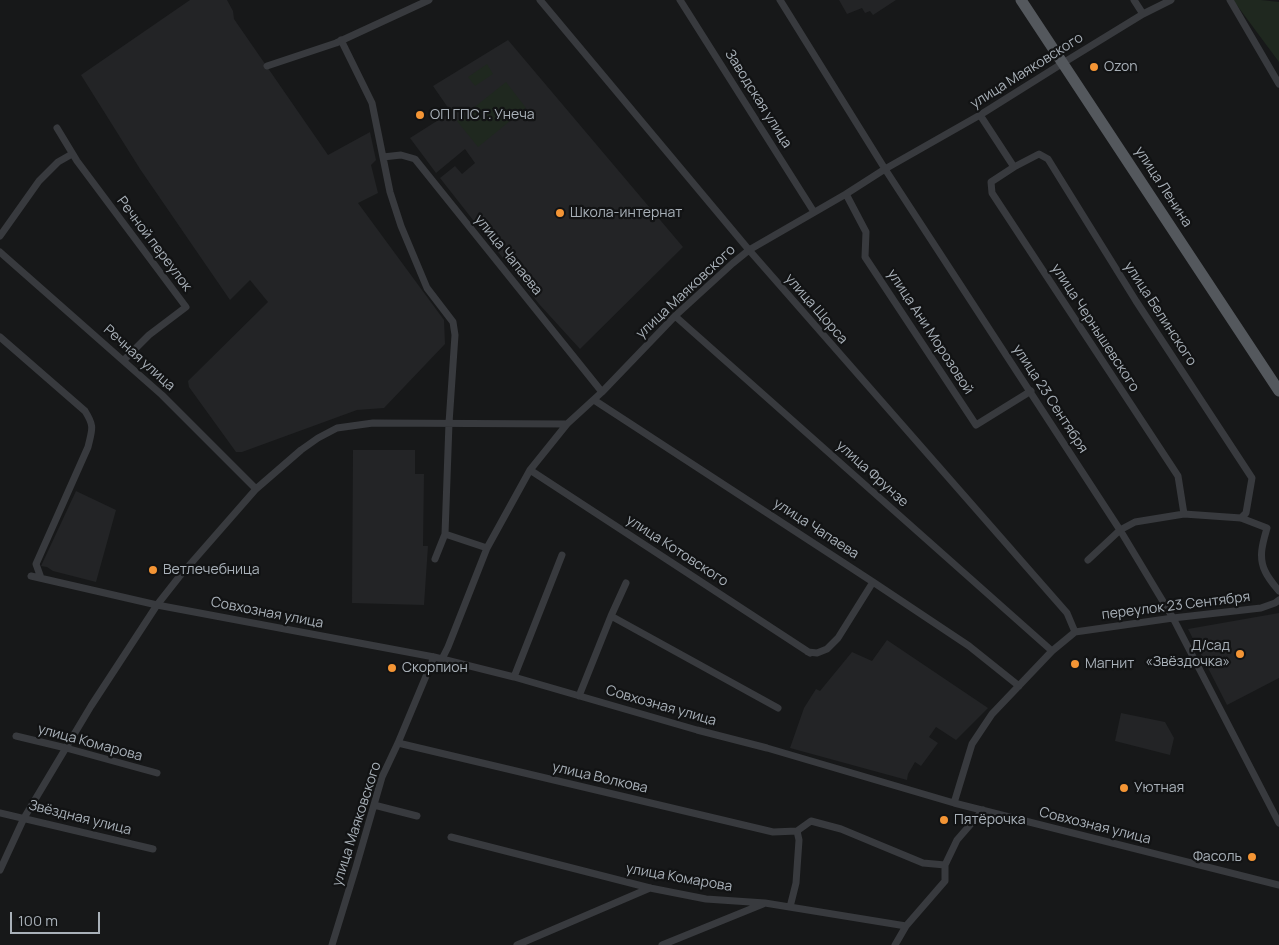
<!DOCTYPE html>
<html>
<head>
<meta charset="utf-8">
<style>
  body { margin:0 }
  #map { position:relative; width:1279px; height:945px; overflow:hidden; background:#171819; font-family:Manrope,sans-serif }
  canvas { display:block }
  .scale { position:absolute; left:10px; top:912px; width:90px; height:22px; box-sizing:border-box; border:2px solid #a9b1b9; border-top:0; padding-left:6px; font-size:15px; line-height:18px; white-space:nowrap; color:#a9b1b9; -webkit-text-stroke:4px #121314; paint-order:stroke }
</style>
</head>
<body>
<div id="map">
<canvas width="1279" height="945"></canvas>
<div class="scale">100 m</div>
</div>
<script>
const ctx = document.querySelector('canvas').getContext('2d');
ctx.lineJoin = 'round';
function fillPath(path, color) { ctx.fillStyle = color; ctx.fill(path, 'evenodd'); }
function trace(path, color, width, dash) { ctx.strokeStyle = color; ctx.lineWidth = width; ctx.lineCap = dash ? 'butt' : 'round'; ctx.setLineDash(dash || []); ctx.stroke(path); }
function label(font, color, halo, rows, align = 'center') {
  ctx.font = font + ' Manrope,sans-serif'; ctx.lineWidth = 4.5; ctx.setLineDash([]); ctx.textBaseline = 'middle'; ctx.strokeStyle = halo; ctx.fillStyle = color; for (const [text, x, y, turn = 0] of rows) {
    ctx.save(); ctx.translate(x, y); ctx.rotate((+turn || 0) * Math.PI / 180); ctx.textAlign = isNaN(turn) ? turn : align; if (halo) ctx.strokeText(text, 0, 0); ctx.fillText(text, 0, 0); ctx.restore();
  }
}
const built = new Path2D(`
  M190 0H227L233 11 234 19 328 155 370 132 376 160 371 165 378 193 358 203 444 320 445 344 384 408 357 410 242 452H236L189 387 188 381 268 302 250 280 230 300 140 169 81 75Z
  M839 0H896L873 15 870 11 865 13 862 8 847 14Z
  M508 40 683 247 580 349 539 304 440 178 455 166 462 174 475 163 465 149 436 173 410 138 451 112 433 86Z
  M353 450H415V474H424L423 546H428L424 605 352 603Z
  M76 491 116 510 96 582 53 571 47 567 41 566Z
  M1279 613V678L1227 705 1188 629Z
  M887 640 988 708 956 740 936 727 929 737 938 743 921 766 915 762 908 774 907 780 790 748 804 708 816 689 820 691 852 652 872 661Z
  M1121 713 1165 722 1174 738 1170 755 1115 741Z`);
const green = new Path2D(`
  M1233 0H1261L1279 2V62Z
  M487 64 493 74 475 86 468 77Z
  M506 82 526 108 478 147 457 121Z`);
const minor = new Path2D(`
  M540 0 749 250 1067 613 1075 632
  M680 0 814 212
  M780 0 885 169 1120 530 1173 618 1279 823
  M1134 0 1143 14
  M1230 0 1279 84
  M341 40 372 103 390 192 401 226 427 288 453 322 455 335 449 423 445 534 487 548
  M267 66 336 43 429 0
  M980 115 1014 167
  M57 128 77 161 186 307 149 335 124 360
  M383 157 401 155 415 159 602 392
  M846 194 866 232 865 257 976 425 1031 391
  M0 236 39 181 58 162 72 154
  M0 252 162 395 256 489
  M675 316 1052 651
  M0 337 85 411C95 427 92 429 88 447L36 564 41 578
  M594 400 873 582 969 646 1019 686
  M530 470 810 653
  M1184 514 1178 476 992 193 991 182 1014 167 1039 154 1048 159 1136 301 1252 478 1246 513 1241 518
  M435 559 445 534
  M1088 560 1120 530 1135 522 1184 514 1241 518 1267 528C1263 542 1258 557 1265 571 1268 578 1274 585 1279 591
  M31 576 157 605 434 657 514 677 697 730 767 748 954 803 1279 885
  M611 616 626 583
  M1075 632 1173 618 1261 608 1275 603 1279 600
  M808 652 817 653 827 649 838 638 873 582
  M442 659 448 647 487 548 530 470 567 424 602 392 675 316 733 263 749 250 846 194 885 169 980 115 1063 63 1143 14 1171 0
  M514 677 562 555
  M579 696 611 616 778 708
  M16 736 66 748 157 773
  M398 743 773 832 797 831
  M954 803 972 744 992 714 1052 651 1075 632
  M374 805 417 816
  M0 813 153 849
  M797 831 811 821 841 829 923 863 945 865
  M451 837 650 888 706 899 765 903 906 926
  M0 870 24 818 91 706 157 605 179 577 256 489 301 450 318 438 337 428 373 423 567 424
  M790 907 796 883 799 840 797 831
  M332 945 356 867 382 777 398 743 434 657
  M517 945 650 888
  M662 945 763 904
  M895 945 906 926 945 881V865L957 840 983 810`);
const primary = new Path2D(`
  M1021 0 1279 391`);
const markers = [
  [1094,67,5,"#f49535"],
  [420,115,5,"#f49535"],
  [560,213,5,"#f49535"],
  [153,570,5,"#f49535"],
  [1240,654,5,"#f49535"],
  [1075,664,5,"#f49535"],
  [392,668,5,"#f49535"],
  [1124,788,5,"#f49535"],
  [944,820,5,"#f49535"],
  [1252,857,5,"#f49535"]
];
const poiNames = [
  ["Ozon",1104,67],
  ["ОП ГПС г. Унеча",430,115],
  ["Школа-интернат",570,213],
  ["Ветлечебница",163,570],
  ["Д/сад",1230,646,"right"],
  ["«Звёздочка»",1230,662,"right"],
  ["Магнит",1085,664],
  ["Скорпион",402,668],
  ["Уютная",1134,788],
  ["Пятёрочка",954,820],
  ["Фасоль",1242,857,"right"]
];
const streetNames = [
  ["улица Маяковского",1027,71,-32],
  ["Заводская улица",758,99,58],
  ["улица Ленина",1163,187,57],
  ["Речной переулок",154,244,53],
  ["улица Чапаева",508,255,51],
  ["улица Маяковского",686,292,-43],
  ["улица Щорса",816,309,49],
  ["улица Белинского",1160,314,57],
  ["улица Чернышевского",1095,328,57],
  ["улица Ани Морозовой",930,332,57],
  ["Речная улица",139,358,42],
  ["улица 23 Сентября",1050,399,57],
  ["улица Фрунзе",872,474,42],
  ["улица Чапаева",816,529,33],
  ["улица Котовского",677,551,33],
  ["переулок 23 Сентября",1176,606,-7],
  ["Совхозная улица",267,613,11],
  ["Совхозная улица",661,706,16],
  ["улица Комарова",90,743,15],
  ["улица Волкова",600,778,13],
  ["Звёздная улица",80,818,14],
  ["улица Маяковского",357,824,-72],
  ["Совхозная улица",1095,826,14],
  ["улица Комарова",679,878,10]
];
fillPath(built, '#232426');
fillPath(green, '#1f281f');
trace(minor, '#383a3e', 7);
trace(primary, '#54585d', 11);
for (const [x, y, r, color] of markers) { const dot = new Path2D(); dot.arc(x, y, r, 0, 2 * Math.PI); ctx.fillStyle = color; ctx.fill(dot); trace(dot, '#121314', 2); }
label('14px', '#a9b1b9', '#121314', poiNames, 'left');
label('14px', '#a9b1b9', '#121314', streetNames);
</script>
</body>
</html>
